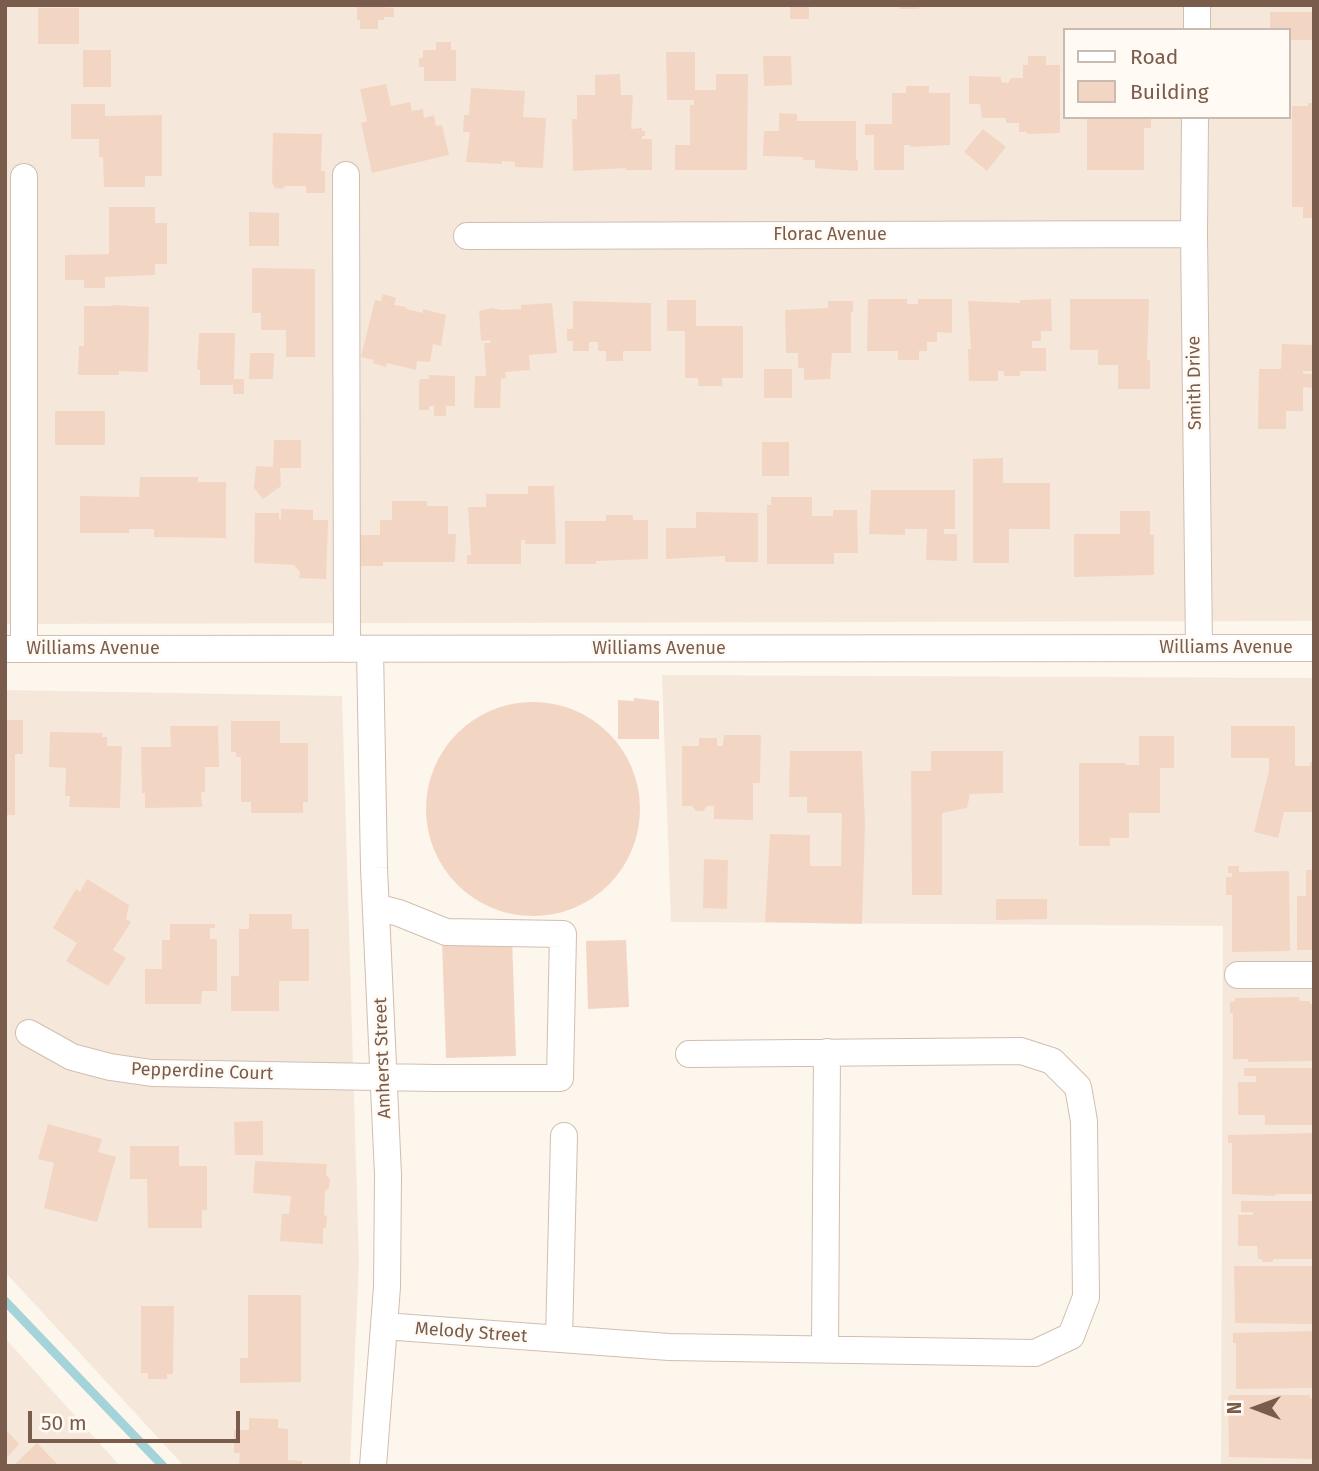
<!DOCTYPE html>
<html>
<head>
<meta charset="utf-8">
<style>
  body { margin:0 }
  #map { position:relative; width:1319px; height:1471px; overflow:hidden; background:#fdf6ec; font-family:"Fira Sans",sans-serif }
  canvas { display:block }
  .frame { position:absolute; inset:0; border:7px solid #7a5c4d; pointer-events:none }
  .legend { position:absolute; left:1063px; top:28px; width:228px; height:91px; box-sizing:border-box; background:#fffaf3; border:2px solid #cabbb1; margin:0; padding:9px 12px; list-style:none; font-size:21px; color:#7a5c4d }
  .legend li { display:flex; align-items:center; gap:14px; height:35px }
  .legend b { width:35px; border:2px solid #cabbb1 }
  .north { position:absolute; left:1221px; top:1373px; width:70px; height:70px; -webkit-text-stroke:5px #fffaf3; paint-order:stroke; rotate:270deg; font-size:19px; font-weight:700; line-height:28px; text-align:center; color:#7a5c4d }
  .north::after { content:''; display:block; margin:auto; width:24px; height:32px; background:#7a5c4d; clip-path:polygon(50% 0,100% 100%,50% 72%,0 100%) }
  .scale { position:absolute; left:28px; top:1411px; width:212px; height:32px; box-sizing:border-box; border:4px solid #7a5c4d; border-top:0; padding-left:9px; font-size:21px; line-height:24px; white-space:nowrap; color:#7a5c4d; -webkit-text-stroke:5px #fffaf3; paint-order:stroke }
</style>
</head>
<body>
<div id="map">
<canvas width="1319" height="1471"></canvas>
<div class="frame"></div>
<ul class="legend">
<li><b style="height:9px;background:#fff"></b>Road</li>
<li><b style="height:19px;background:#f3d5c3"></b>Building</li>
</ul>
<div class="north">N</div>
<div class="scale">50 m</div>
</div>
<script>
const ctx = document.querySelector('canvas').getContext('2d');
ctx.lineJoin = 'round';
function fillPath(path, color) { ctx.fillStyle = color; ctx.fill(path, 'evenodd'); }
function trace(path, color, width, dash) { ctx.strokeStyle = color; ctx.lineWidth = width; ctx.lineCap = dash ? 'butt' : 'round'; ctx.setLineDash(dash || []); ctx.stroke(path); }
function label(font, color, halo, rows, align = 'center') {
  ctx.font = font + ' "Fira Sans",sans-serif'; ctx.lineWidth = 5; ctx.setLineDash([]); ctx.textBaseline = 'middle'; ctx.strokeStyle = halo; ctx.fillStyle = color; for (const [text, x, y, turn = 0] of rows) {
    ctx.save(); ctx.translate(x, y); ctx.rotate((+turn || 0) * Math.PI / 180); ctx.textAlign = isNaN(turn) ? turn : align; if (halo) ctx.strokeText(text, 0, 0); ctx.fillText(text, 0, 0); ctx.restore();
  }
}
const residential = new Path2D(`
  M5 5H1314V621L5 624ZM1065 30H1289V117H1065Z
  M662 675 1314 678V1466H1221L1223 926 671 922Z
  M5 690 342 696 359 1262 350 1466H184L5 1272Z
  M5 1338 120 1466H5Z`);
const stream = new Path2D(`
  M5 1301 163 1466`);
const building = new Path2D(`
  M357 5 394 8V17H384V20H378V29H360V20H357Z
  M790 5H809V19H790Z
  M899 5H919V9H899Z
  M38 8H79V44H38Z
  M1270 12H1314V40H1289V30H1270Z
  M436 42H451V50H456V81H424V67H419V58H423V50H436Z
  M83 50H111V87H83Z
  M666 52H695V90H716V74H748L747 170H675V145H690V105H694V100H667Z
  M763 56H791L792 85 764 86Z
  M1028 56H1046V65H1060V133L1027 134V132H1019V123H1006V118H982L980 104H969V76L1001 77V82L1008 83 1011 78H1023V65H1028Z
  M620 74 621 95H633L631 129 642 128V131H645V136H642V139H652V170H626V168L573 171 572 119H577V95H595V75Z
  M386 84 391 106 410 102 412 111 423 109 424 118 434 115 436 126 442 125 449 155 372 173 361 123 367 121 360 89Z
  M906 86H929V93H950V145L910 147V145H904V170H874V135H865V124H892V93H906Z
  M471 88 525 91 523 117 546 118 543 168 515 167V162L502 161V164L466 162 470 132H463L464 115H469Z
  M1308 103H1314V218H1303V207H1292V106H1308Z
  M71 104H105V116L162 115V176H145V187H104L103 157H99V139H71Z
  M779 113 797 114V121H856V160H858V171L815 168V160H803V157L763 156 764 131H779Z
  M1087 117H1151V128H1144V170H1087Z
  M983 129 1006 147 987 171 964 152Z
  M273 133 322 134 321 171H325V193H306V186H285L282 189 275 188 272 182Z
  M109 207H155V223H167V264H155V275L105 277V288H84V280H65V255L109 254Z
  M249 212 279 213V246H249Z
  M252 268 315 269V357H286V330H261V313H252Z
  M383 294 396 298 394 305 406 307V309L423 313V309L446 315 441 346 433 344 430 362 417 361 416 370 387 363 386 367 373 363 374 360 361 357 375 300 381 301Z
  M868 299H907V304H918V299H952V333L937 332V342H927V351H919V360H898V351H867Z
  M1051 299 1052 331H1041V341H1032V348H1046V371H1020V376H1004V371H998V381H969L968 349H971L968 301 1020 303V300Z
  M1070 299H1149L1147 360H1150V389H1118V365H1098V350H1070Z
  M667 300H696V326H743V378H722V386H698V378H685V331H667Z
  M573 301 651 303V351H623V361H606V351H598V342H589V351H573V341H567V329H573Z
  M828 301H853V312H851V353H832L830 379 804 380V368H798V353H786L785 310 828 308Z
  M552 303 557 353 529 355 530 370 505 372 506 378 501 379 500 408H474L475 376H486L484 343H491L490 340 481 341 479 311 491 308 502 310 521 309V305Z
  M112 305 149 307 148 372 119 371V375H78L79 346H84V306H111Z
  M199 333H235L234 379H244V394H233V385H200V370H197Z
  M1282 344 1314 345V371H1303V374H1313V388L1303 387V411H1286V429H1258L1259 369H1281Z
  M250 353H274L273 379H249Z
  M764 369H792V398H764Z
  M429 375 455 376V406H446V416H434V406H429V410H419V381L421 379H429Z
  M55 411H105V445H55Z
  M274 440H301V468H280L281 486 263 499 254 488 256 466 273 467Z
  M762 442H789V476H762Z
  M1003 458V483H1050V529H1009V563H973V459Z
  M140 477H198V482H226V538L154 537V529H129V533H80V496L139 497Z
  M528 486H554L556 544H525V540H521V564H467V555H471L468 507H486V494H528Z
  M871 490H955V529H944V534H957V561L926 560 927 529H905V535L869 534Z
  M771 497H812V516H833V510H857L858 553H834V564H767V505H771Z
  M392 501H427V506H448V534H456L455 562H383V566H359V535H380V520H392Z
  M281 509 313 510V520H328L326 579 299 578 300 572 294 565 254 563 255 513H279V519H281Z
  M1120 511H1150V535H1154V575L1074 577V534H1120Z
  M696 512 758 513V562H725V556L666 559V528H696Z
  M606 515H633V520H648V559L596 561V564H565V521H606Z
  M634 698 659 701V739H618V700L634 701Z
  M426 809a107 107 0 1 1 214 0a107 107 0 1 1-214 0Z
  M5 720H23V754H15V815H5Z
  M231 721H280V743H308V802H303V813H251V802H241V757H236V752H231Z
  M170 726H218L219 767H205V792H201L202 807 145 808V793H142L141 747H171Z
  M1231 726H1295V766H1310V762H1314V812H1284L1278 838 1254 832 1269 770V758H1231Z
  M50 732 103 733 102 737H107V746H122L120 808 69 807 70 796H65L66 768 49 767Z
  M724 735H761L760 783H753V820L714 819V806H707L703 811H696L692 806H682V746H699V738H717V746H723Z
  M1139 736H1174V768H1160V813H1129V838H1110V846H1079V763H1126V765H1139Z
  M790 751H862L865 825 862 924 765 922 770 834 810 835V866H841L842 813H807V797H789Z
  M931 751H1003V793L970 794 967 808 942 813V895H912L911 771H931Z
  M704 859 728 860 727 909 703 908Z
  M1228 866H1239V872L1289 871 1290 951 1232 952V895H1226V877H1232V873H1228Z
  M1306 870H1314V950H1297V896H1306Z
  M87 879 129 905 126 919 131 922 113 950 126 958 108 986 66 961 77 943 53 928 76 889 80 892Z
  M996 899H1047V919L996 920Z
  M249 914H292V929H309V981H279V1011H231V976H239V929H249Z
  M170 924H215V928H210V939H217V991H202L201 1004H145V969H162V940H170Z
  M512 938 516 1056 446 1058 442 940Z
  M626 940 629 1007 588 1009 586 941Z
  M1299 997 1300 1001H1309L1314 1008V1061L1248 1062V1059H1233V1013H1230V1002L1235 1001V998Z
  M1244 1068H1314V1125H1265V1115H1238V1082H1256V1076H1244Z
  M263 1121V1155H235L234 1122Z
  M48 1124 102 1139 98 1152 116 1157 97 1222 44 1208 54 1163 38 1159Z
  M1314 1133V1194H1275V1196L1232 1194V1143H1228V1135Z
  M130 1146H179V1166H207V1210H202V1228H148L147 1179H130Z
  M255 1161 327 1164 326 1175 330 1179 329 1188 325 1191 324 1215 327 1216 326 1228H323V1244L280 1241 282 1214H289L291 1196 253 1193Z
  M1241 1201H1314V1259H1273V1262H1262V1259H1258L1257 1246H1238V1215H1253V1212H1241Z
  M1234 1266H1314V1324L1235 1323Z
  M248 1295H301V1382L240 1383V1358H248Z
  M141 1306H174L173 1374H167V1379H148V1373H141Z
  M1314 1331V1388L1236 1389V1343H1233V1333Z
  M1230 1395H1310V1398H1313L1314 1415V1459L1229 1457 1228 1397Z
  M249 1418 278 1419V1428L288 1429V1460L302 1461V1466H239L240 1453H234V1430H249Z
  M8 1432 19 1444 5 1460V1434Z
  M37 1443 59 1466H13Z`);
const minor = new Path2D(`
  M1197 30V5
  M1195 117 1194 234 1199 648
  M346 175 347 649
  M24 177V649
  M467 236 1194 234
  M5 649 1314 648
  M370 650 374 868 388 1175 387 1287 373 1466
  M1238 975H1314
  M29 1033 72 1057 110 1067 152 1073 435 1078H560L563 934 446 932 399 913 376 907
  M384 1326 669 1347 1035 1353 1071 1336 1086 1297 1084 1121 1078 1087 1052 1061 1021 1051 689 1054
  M559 1339 564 1136
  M825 1349 827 1052`);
const streetNames = [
  ["Florac Avenue",830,235],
  ["Smith Drive",1195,383,-91],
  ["Williams Avenue",1226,648],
  ["Williams Avenue",93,649],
  ["Williams Avenue",659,649],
  ["Amherst Street",383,1058,-92],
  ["Pepperdine Court",202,1072,2],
  ["Melody Street",471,1333,4]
];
fillPath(residential, '#f5e8da');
trace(stream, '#a5d3da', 9);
fillPath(building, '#f3d5c3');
trace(minor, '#d1beb0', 28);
trace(minor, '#fff', 26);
label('18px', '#7a5c4d', '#fffaf3', streetNames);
</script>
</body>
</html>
